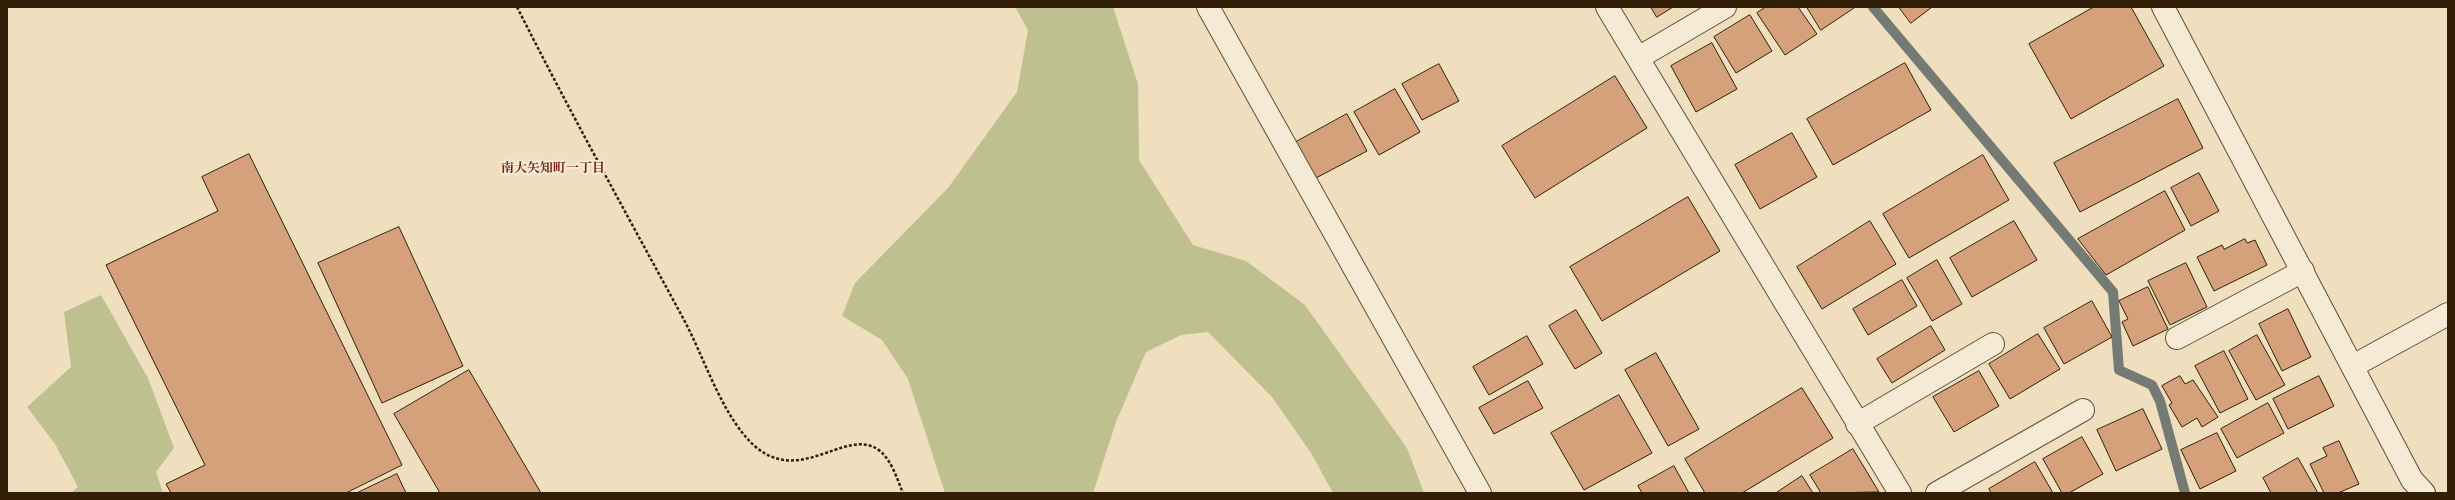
<!DOCTYPE html>
<html>
<head>
<meta charset="utf-8">
<style>
  body { margin:0 }
  #map { position:relative; width:2455px; height:500px; overflow:hidden; background:#efdfbf; font-family:"Libre Bodoni",serif }
  canvas { display:block }
  .frame { position:absolute; inset:0; border:8px solid #331f07; pointer-events:none }
</style>
</head>
<body>
<div id="map">
<canvas width="2455" height="500"></canvas>
<div class="frame"></div>
</div>
<script>
const ctx = document.querySelector('canvas').getContext('2d');
ctx.lineJoin = 'round';
function fillPath(path, color) { ctx.fillStyle = color; ctx.fill(path, 'evenodd'); }
function trace(path, color, width, dash) { ctx.strokeStyle = color; ctx.lineWidth = width; ctx.lineCap = dash ? 'butt' : 'round'; ctx.setLineDash(dash || []); ctx.stroke(path); }
function label(font, color, halo, rows, align = 'center') {
  ctx.font = font + ' "Libre Bodoni","Noto Serif JP",serif'; ctx.lineWidth = 4; ctx.setLineDash([]); ctx.textBaseline = 'middle'; ctx.strokeStyle = halo; ctx.fillStyle = color; for (const [text, x, y, turn = 0] of rows) {
    ctx.save(); ctx.translate(x, y); ctx.rotate((+turn || 0) * Math.PI / 180); ctx.textAlign = isNaN(turn) ? turn : align; if (halo) ctx.strokeText(text, 0, 0); ctx.fillText(text, 0, 0); ctx.restore();
  }
}
const green = new Path2D(`
  M1015 7H1113L1138 84 1139 160 1193 245 1246 261 1305 305 1407 448 1424 493H1333L1311 453 1272 397 1208 332 1181 335 1146 352 1116 422 1093 493H945L908 379 882 340 842 316 855 283 948 188 1017 92 1028 30Z
  M101 295 148 378 174 448 156 472 163 493H71L78 487 55 444 27 407 71 367 64 312Z`);
const stream = new Path2D(`
  M1873 7 2113 292 2119 370 2152 385 2160 401 2185 493`);
const building = new Path2D(`
  M1651 7H1673L1657 17Z
  M1766 7H1798L1817 34 1785 55 1757 13Z
  M1807 7H1854V8L1821 30Z
  M1899 7H1932L1911 23Z
  M2094 7H2131L2164 66 2071 119 2029 44Z
  M1750 15 1772 51 1736 73 1714 37Z
  M1712 43 1737 89 1696 112 1671 66Z
  M1905 63 1931 110 1833 165 1807 119Z
  M1439 64 1459 101 1422 120 1402 84Z
  M1615 76 1647 128 1535 198 1502 146Z
  M1395 89 1420 132 1379 155 1354 112Z
  M2178 99 2203 148 2080 212 2054 163Z
  M1347 114 1367 151 1316 178 1296 142Z
  M1792 133 1817 177 1760 209 1735 165Z
  M249 154 402 465 346 493H171L166 484 205 465 106 265 218 211 202 177Z
  M1983 155 2009 200 1909 258 1883 214Z
  M2199 173 2219 211 2191 226 2171 188Z
  M2165 191 2185 230 2106 275 2078 239Z
  M1688 197 1720 251 1602 321 1570 267Z
  M1870 221 1896 264 1822 309 1797 267Z
  M2014 221 2037 260 1972 297 1950 258Z
  M399 227 463 366 382 403 318 263Z
  M2245 239 2247 243 2255 240 2267 265 2214 291 2197 257 2222 245 2224 249Z
  M1937 260 1962 304 1932 321 1907 278Z
  M2186 263 2207 307 2170 325 2148 281Z
  M1902 280 1917 306 1868 335 1853 309Z
  M2148 287 2168 329 2133 346 2122 322 2128 319 2119 301Z
  M2092 301 2112 337 2064 364 2044 328Z
  M2288 309 2311 357 2282 371 2259 324Z
  M1576 310 1602 353 1575 369 1549 326Z
  M1931 326 1945 350 1892 383 1877 359Z
  M2038 334 2060 369 2010 399 1989 364Z
  M2257 335 2285 385 2256 400 2229 351Z
  M1527 336 1543 364 1489 395 1473 367Z
  M2224 351 2248 399 2220 413 2195 366Z
  M1656 353 1699 429 1668 446 1625 370Z
  M469 370 541 493H440L394 414Z
  M1979 371 1999 406 1954 432 1933 397Z
  M2180 376 2185 384 2193 380 2218 417 2202 427 2197 418 2182 427 2169 405 2172 403 2162 386Z
  M2319 376 2334 406 2288 429 2273 399Z
  M1528 381 1543 408 1494 434 1479 408Z
  M1802 388 1833 438 1742 493H1705L1685 459Z
  M1619 395 1652 453 1584 490 1551 433Z
  M2268 403 2284 433 2237 458 2221 429Z
  M2143 409 2162 449 2116 471 2097 430Z
  M2217 433 2236 471 2200 489 2181 450Z
  M2082 437 2103 474 2069 493H2062L2043 459Z
  M2339 441 2359 484 2338 493H2324L2310 464 2327 456 2323 448Z
  M1853 449 1879 492 1821 493 1810 475Z
  M2298 458 2318 493H2271L2263 478Z
  M2035 462 2053 493H1991L1989 489Z
  M1674 466 1689 493H1642L1638 486Z
  M397 474 406 493H357Z
  M1802 476 1813 493H1776Z`);
const path = new Path2D(`
  M517 7C570 112 627 215 683 318 703 355 718 404 745 436 795 496 845 423 880 451 892 461 897 479 903 493`);
const minor = new Path2D(`
  M1208 7 1480 493
  M1607 7 1900 493
  M1638 58 1725 7
  M2177 338 2303 271
  M2353 366 2448 314
  M1857 424 1993 344
  M1937 493 2083 410`);
const tertiary = new Path2D(`
  M2163 7 2412 480 2424 493`);
const neighbourhoodNames = [
  ["南大矢知町一丁目",553,169]
];
fillPath(green, '#bec08f');
trace(stream, '#747b75', 10);
fillPath(building, '#d5a17b');
trace(building, '#331f07', 1);
trace(minor, '#624f35', 24);
trace(tertiary, '#624f35', 24);
trace(path, '#331f07', 2.5, [3, 2]);
trace(minor, '#f5ead5', 22);
trace(tertiary, '#f5ead5', 22);
label('bold 13px', '#7a1f14', '#f5ead5', neighbourhoodNames);
</script>
</body>
</html>
